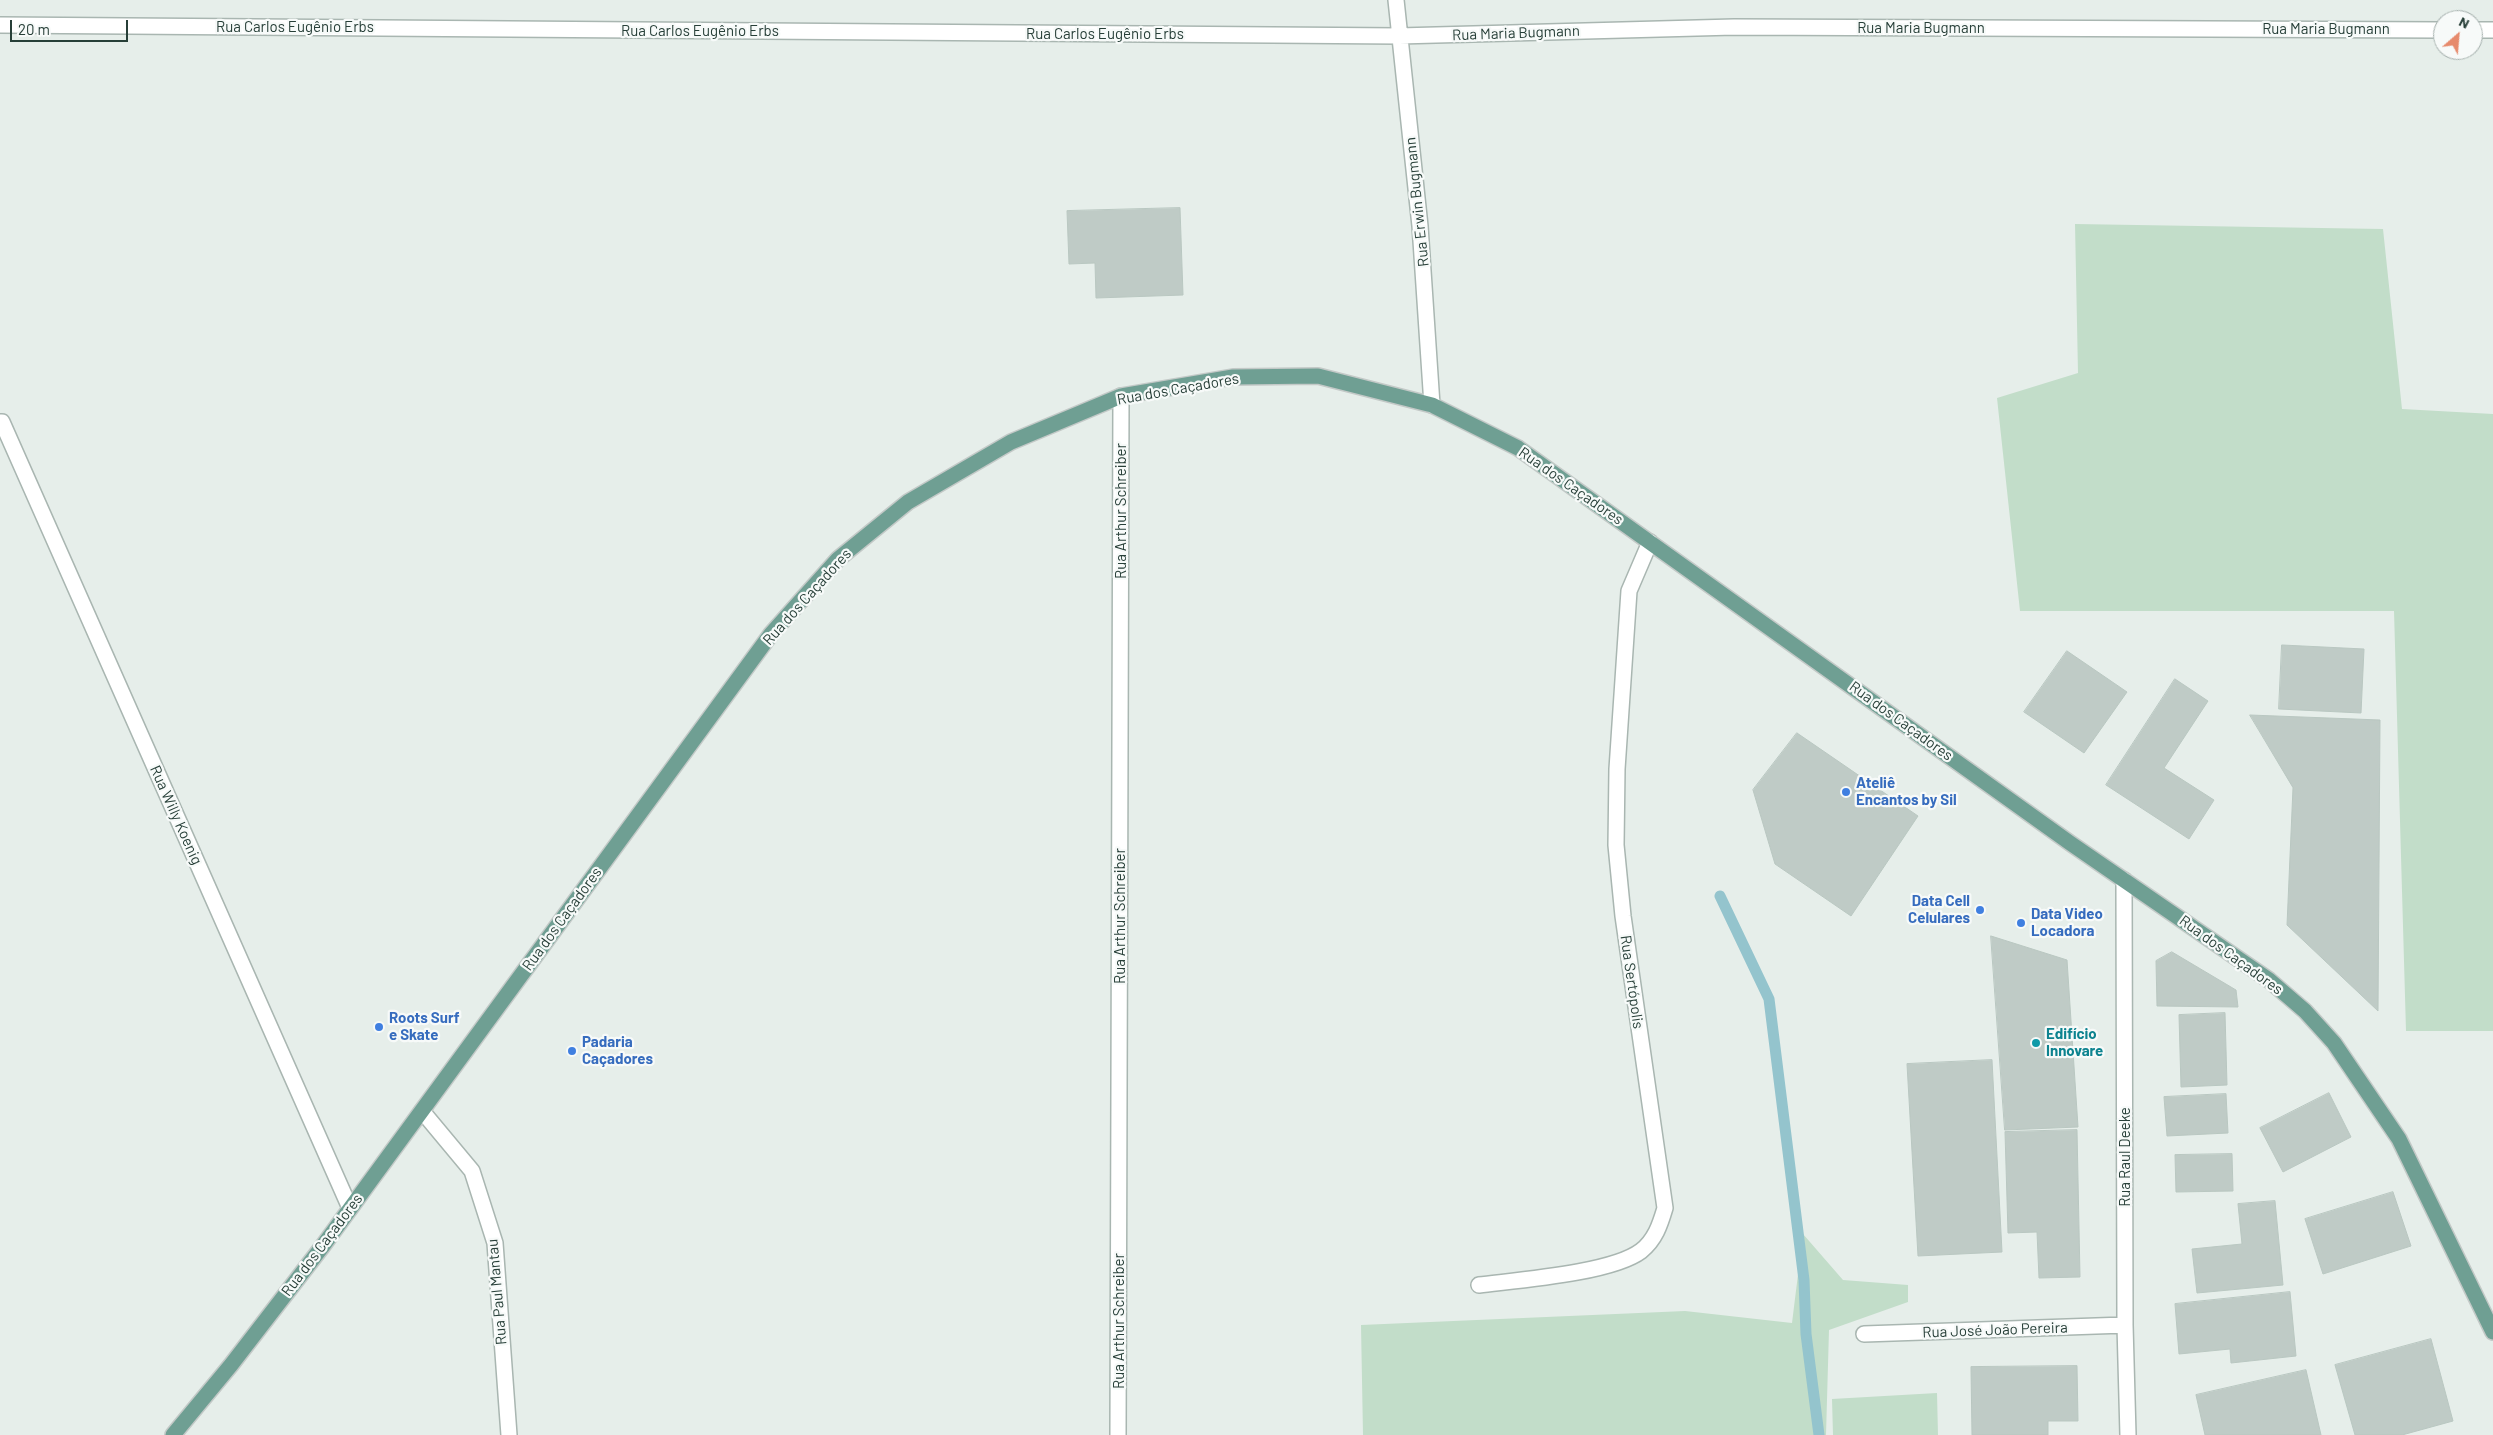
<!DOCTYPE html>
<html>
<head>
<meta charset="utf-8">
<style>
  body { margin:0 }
  #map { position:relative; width:2493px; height:1435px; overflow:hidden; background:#e6eeea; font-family:Barlow,sans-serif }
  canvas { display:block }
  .north { position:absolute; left:2433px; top:10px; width:50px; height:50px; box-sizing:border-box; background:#f7faf9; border:1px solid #a4afac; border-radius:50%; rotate:27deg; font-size:14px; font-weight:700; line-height:20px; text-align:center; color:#273f38 }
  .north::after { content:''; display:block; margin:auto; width:18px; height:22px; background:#e68a6c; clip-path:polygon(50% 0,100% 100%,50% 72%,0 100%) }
  .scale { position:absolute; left:10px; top:20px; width:118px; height:22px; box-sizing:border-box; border:2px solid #273f38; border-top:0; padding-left:6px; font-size:15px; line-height:18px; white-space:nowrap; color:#273f38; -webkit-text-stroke:4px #f7faf9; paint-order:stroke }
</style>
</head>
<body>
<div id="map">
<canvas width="2493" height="1435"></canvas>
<div class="north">N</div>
<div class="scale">20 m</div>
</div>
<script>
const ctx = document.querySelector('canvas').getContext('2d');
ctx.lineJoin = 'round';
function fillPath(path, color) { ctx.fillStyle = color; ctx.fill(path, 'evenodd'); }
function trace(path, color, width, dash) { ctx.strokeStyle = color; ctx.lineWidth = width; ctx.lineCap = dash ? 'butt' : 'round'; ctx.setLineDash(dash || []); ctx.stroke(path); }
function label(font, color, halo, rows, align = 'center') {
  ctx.font = font + ' Barlow,sans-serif'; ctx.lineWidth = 4.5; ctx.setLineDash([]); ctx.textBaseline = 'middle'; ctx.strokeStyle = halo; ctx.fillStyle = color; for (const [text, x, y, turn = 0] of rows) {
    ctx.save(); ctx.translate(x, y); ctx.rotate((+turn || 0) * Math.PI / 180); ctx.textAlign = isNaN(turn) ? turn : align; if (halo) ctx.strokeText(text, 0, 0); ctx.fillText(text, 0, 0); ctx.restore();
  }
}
const green = new Path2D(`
  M2075 224 2383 229 2402 409 2493 414V1031H2406L2394 611H2020L1997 398 2078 373Z
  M1803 1234 1843 1280 1908 1285V1302L1829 1330 1826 1435H1363L1361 1325 1685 1311 1792 1323Z
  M1937 1393 1938 1435H1833L1832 1399Z`);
const stream = new Path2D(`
  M1720 896 1769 999 1804 1280 1806 1334 1819 1435`);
const building = new Path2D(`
  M1180 208 1183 295 1096 298 1095 263 1069 264 1067 211Z
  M2282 645 2364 649 2361 713 2279 709Z
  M2067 651 2127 692 2084 753 2024 712Z
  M2175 679 2208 701 2164 768 2214 800 2189 839 2106 785Z
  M2250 715 2380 720 2378 1011 2287 925 2293 788Z
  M1797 733 1918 816 1851 916 1775 864 1753 790Z
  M1991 936 2067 960 2078 1127 2005 1130Z
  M2172 952 2236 990 2238 1007 2157 1006 2156 961Z
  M2225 1013 2227 1085 2181 1087 2179 1015Z
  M1992 1060 2002 1252 1918 1256 1907 1064Z
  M2329 1093 2351 1137 2283 1172 2260 1128Z
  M2226 1094 2228 1133 2167 1136 2164 1097Z
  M2077 1130 2080 1277 2039 1278 2037 1232 2008 1233 2005 1132Z
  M2232 1154 2233 1191 2176 1192 2175 1155Z
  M2393 1192 2411 1246 2323 1274 2305 1219Z
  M2275 1201 2283 1285 2197 1293 2192 1249 2242 1244 2238 1204Z
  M2290 1292 2296 1356 2231 1363 2230 1349 2179 1354 2175 1304Z
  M2431 1339 2453 1421 2402 1435H2355L2335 1365Z
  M2077 1366 2078 1421H2048V1435H1972L1971 1367Z
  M2306 1370 2321 1435H2205L2196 1395Z`);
const minor = new Path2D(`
  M1396 0 1420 226 1432 405
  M0 25 1399 36 1734 27 2443 30
  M2473 30H2493
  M0 422H2L350 1208
  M2124 880 2125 1325 2128 1435
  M422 1111 472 1171 495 1243 509 1435
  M1479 1285C1519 1280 1612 1273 1641 1251 1655 1240 1660 1225 1665 1208L1623 916 1616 845 1617 769 1629 591 1650 542
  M1864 1334 2125 1325
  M1118 1435 1121 396`);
const major = new Path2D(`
  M173 1435 231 1365 322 1247 771 634 838 559 908 502 1011 442 1121 396 1233 377 1318 376 1432 405 1518 448 2070 843 2269 980 2305 1011 2334 1043 2399 1139 2493 1332`);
const markers = [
  [1846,792,5,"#3f7fe0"],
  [1980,910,5,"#3f7fe0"],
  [2021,923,5,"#3f7fe0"],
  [379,1027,5,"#3f7fe0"],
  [2036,1043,5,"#0f9aa8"],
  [572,1051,5,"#3f7fe0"]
];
const streetNames = [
  ["Rua Carlos Eugênio Erbs",295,27],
  ["Rua Maria Bugmann",1921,28],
  ["Rua Maria Bugmann",2326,29],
  ["Rua Carlos Eugênio Erbs",700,31],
  ["Rua Maria Bugmann",1516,33,-2],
  ["Rua Carlos Eugênio Erbs",1105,34],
  ["Rua Erwin Bugmann",1417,202,-96],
  ["Rua dos Caçadores",1178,389,-10],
  ["Rua dos Caçadores",1571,486,35],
  ["Rua Arthur Schreiber",1121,511,-90],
  ["Rua dos Caçadores",807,597,-48],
  ["Rua dos Caçadores",1901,721,36],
  ["Rua Willy Koenig",176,815,66],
  ["Rua Arthur Schreiber",1120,916,-90],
  ["Rua dos Caçadores",562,919,-54],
  ["Rua dos Caçadores",2231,955,36],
  ["Rua Sertópolis",1632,982,82],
  ["Rua Raul Deeke",2125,1157,-90],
  ["Rua dos Caçadores",322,1245,-53],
  ["Rua Paul Mantau",497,1292,-95],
  ["Rua Arthur Schreiber",1119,1321,-90],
  ["Rua José João Pereira",1995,1330,-2]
];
const shopNames = [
  ["Ateliê",1856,783],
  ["Encantos by Sil",1856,800],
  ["Data Cell",1970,901,"right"],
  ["Celulares",1970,918,"right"],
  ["Data Video",2031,914],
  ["Locadora",2031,931],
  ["Roots Surf",389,1018],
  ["e Skate",389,1035],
  ["Padaria",582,1042],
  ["Caçadores",582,1059]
];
const cultureNames = [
  ["Edifício",2046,1034],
  ["Innovare",2046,1051]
];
fillPath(green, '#c2ddc9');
trace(stream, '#94c4cd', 11);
fillPath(building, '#bfcbc6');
trace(building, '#b9c7c1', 1);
trace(minor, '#a9b6b1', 18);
trace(major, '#c3c9c7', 18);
trace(minor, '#fff', 15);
trace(major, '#6f9f93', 15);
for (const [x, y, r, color] of markers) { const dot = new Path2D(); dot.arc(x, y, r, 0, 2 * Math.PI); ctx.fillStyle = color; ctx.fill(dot); trace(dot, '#f7faf9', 2); }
label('15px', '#273f38', '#f7faf9', streetNames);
label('bold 15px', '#366cbe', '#f7faf9', shopNames, 'left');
label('bold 15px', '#0d838f', '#f7faf9', cultureNames, 'left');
</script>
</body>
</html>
